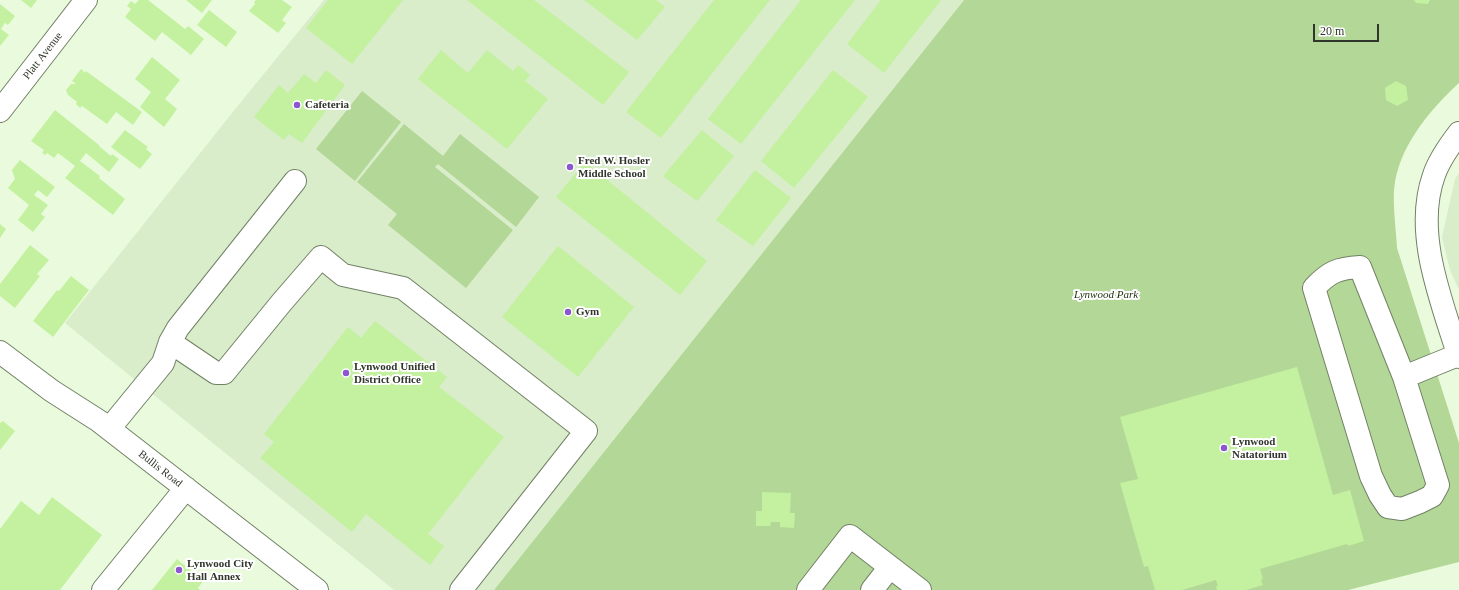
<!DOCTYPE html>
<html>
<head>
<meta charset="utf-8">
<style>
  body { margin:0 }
  #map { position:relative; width:1459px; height:590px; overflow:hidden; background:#eafbdd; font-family:Georgia,serif }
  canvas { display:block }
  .scale { position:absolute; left:1313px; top:24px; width:66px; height:18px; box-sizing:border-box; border:2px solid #30362b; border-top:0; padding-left:5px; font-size:12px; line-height:14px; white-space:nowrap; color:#30362b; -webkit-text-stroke:3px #fff; paint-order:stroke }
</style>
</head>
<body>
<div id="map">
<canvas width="1459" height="590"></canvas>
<div class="scale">20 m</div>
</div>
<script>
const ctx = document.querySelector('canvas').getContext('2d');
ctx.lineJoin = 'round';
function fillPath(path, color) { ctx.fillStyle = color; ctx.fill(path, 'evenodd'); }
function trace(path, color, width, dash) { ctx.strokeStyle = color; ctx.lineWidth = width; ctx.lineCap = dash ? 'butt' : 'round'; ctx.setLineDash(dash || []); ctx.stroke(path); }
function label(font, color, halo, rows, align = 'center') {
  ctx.font = font + ' Georgia,serif'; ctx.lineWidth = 4; ctx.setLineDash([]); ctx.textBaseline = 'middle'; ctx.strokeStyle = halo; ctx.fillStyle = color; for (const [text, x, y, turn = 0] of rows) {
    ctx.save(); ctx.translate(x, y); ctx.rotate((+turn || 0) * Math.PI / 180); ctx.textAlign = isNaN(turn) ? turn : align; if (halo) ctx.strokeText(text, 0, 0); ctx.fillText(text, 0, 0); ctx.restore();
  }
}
const built = new Path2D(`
  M324 0H964L494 590H394L65 323 236 108Z
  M1459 173V290L1450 270 1442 237 1455 179Z`);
const green = new Path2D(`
  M964 0H1459V83C1429 111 1398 147 1394 190 1393 209 1396 229 1397 248L1459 443V562L1348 590H494Z
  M362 91 401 122 355 181 316 149Z
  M404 124 443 156 460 134 539 197 516 227 438 164 435 167 513 230 466 288 388 225 397 214 357 182Z`);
const building = new Path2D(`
  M21 0H37L31 8Z
  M139 0H148L185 29 188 26 204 39 191 55 162 32 155 41 125 17 131 9 127 6 131 1 135 4Z
  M186 0H212L202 13Z
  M256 0H282L292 7 282 20 286 23 278 33 249 11 255 4 254 2Z
  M328 0H403L352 64 306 28Z
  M467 0H534L629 72 603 105Z
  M584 0H656L665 7 637 40Z
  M714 0H770L661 138 626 112Z
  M801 0H855L741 144 708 119Z
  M881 0H941L884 73 847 44Z
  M1414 0H1430L1428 4 1416 3Z
  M0 4 15 16 8 25 5 23 1 29 9 35 0 46Z
  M209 10 237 32 226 47 197 25Z
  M441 50 468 73 487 50 513 71 518 65 530 75 525 81 548 99 507 149 418 79Z
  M152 57 180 80 165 99 177 109 164 127 140 107 151 92 135 79Z
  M81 69 85 73 86 71 142 112 133 125 116 112 107 124 82 106 80 108 76 104 77 102 68 95 66 90 71 84H76L72 81Z
  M326 70 345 85 302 143 289 134 284 140 254 117 279 85 288 93 304 74 316 83Z
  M833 70 868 97 794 188 761 161Z
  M1396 81 1406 86 1408 100 1397 106 1386 100 1385 88Z
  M55 110 99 145V146L111 156 112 154 119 159 109 172 86 153 80 161 100 176 99 178 125 199 113 215 65 178 75 166 58 153 54 158 47 153 45 155 42 153 44 150 31 141Z
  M125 130 148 147 146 149 152 154 140 169 111 147Z
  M702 130 734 156 697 201 663 176Z
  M20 160 55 187 47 197 38 190 34 195 48 205 41 214 45 217 33 232 18 220 29 205 8 188 15 179 12 170Z
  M585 162 707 261 680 295 556 197Z
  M755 170 791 198 753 246 716 220Z
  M0 224 6 229 0 238Z
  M30 245 49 260 37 274 40 276 15 308 0 296V284Z
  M558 246 634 307 578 377 502 317Z
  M71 276 89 290 53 337 33 321 57 290 59 291Z
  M375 321 447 377 439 387 504 437 428 534 444 546 430 565 366 514 352 532 260 458 274 442 264 434 348 327 361 338Z
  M1297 367 1333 495 1350 490 1364 541 1348 546 1347 544 1260 569 1263 579 1261 580 1263 585 1246 590H1217L1216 586H1218L1216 580 1182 590H1155L1148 566 1144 567 1120 483 1138 479 1120 417Z
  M3 421 15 431 0 450V423Z
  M762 492 791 493 790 513H795L794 528 780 527V522H771L770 526H756V511H762Z
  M52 497 102 535 60 590H0V529L21 501 39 515Z
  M177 559 203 581 198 588 200 590H152Z`);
const minor = new Path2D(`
  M0 111 86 0
  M1459 133C1449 146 1439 160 1434 175 1413 233 1442 302 1459 357
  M170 342 216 373H224L282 302 321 257 343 275 403 288 586 431 461 590
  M0 352 52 391 99 421 317 590
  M1404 377 1360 267C1338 268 1329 272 1314 288L1371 476 1380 495 1388 507 1402 509 1420 502 1432 496 1438 485 1404 377 1458 355
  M109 429 163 363 170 342 178 328 295 181
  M103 590 186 488
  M808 590 850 536 920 590
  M872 590 890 567`);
const markers = [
  [297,105,4,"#8b56ce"],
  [570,167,4,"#8b56ce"],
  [568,312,4,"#8b56ce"],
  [346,373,4,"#8b56ce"],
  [1224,448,4,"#8b56ce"],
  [179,570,4,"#8b56ce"]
];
const streetNames = [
  ["Platt Avenue",43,56,-52],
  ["Bullis Road",160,469,38]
];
const poiNames = [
  ["Cafeteria",305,105],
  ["Fred W. Hosler",578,161],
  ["Middle School",578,174],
  ["Gym",576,312],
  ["Lynwood Unified",354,367],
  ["District Office",354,380],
  ["Lynwood",1232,442],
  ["Natatorium",1232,455],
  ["Lynwood City",187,564],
  ["Hall Annex",187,577]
];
const parkNames = [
  ["Lynwood Park",1106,295]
];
fillPath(built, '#d9edca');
fillPath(green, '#b3d796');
fillPath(building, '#c3f19f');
trace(minor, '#728166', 24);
trace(minor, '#fff', 22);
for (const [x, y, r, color] of markers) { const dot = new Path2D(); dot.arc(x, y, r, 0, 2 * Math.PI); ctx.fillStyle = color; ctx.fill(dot); trace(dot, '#fff', 1.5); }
label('11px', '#30362b', '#fff', streetNames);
label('bold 11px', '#30362b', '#fff', poiNames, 'left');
label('italic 11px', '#223312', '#fff', parkNames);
</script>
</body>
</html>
